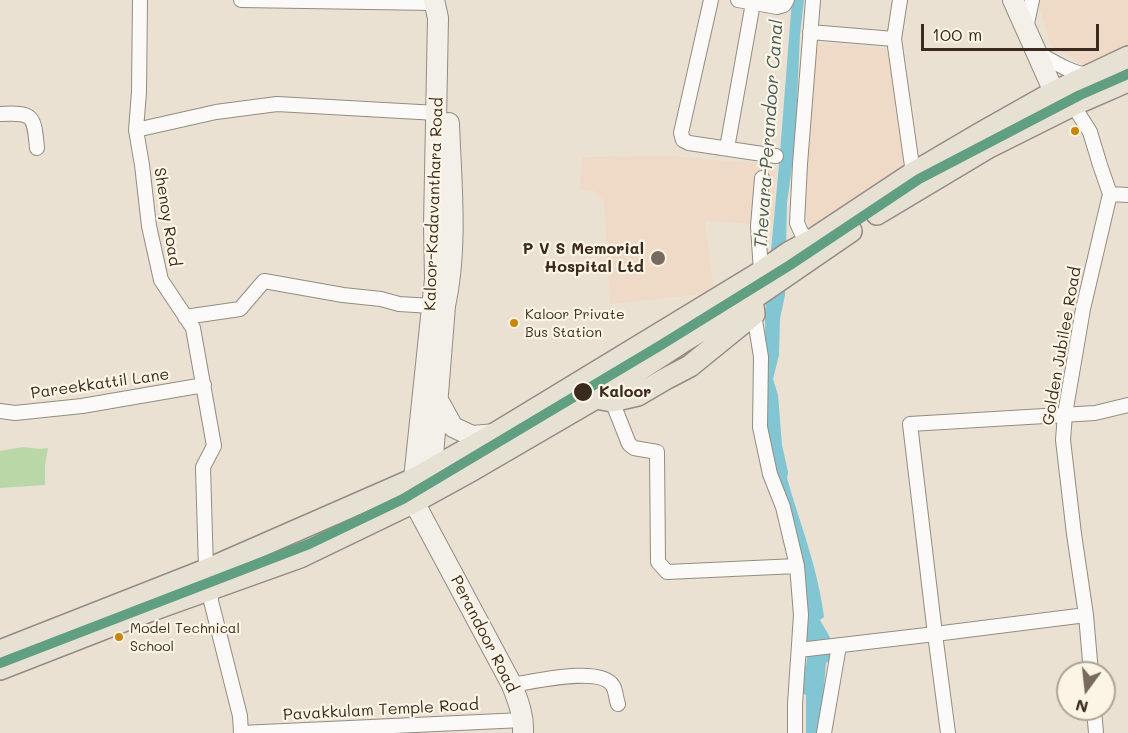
<!DOCTYPE html>
<html>
<head>
<meta charset="utf-8">
<style>
  body { margin:0 }
  #map { position:relative; width:1128px; height:733px; overflow:hidden; background:#eae1d2; font-family:Mali,sans-serif }
  canvas { display:block }
  .north { position:absolute; left:1056px; top:661px; width:60px; height:60px; box-sizing:border-box; background:#fcf5e5; border:2px solid #afa495; border-radius:50%; rotate:195deg; font-size:16px; font-weight:700; line-height:24px; text-align:center; color:#3b2a1e }
  .north::after { content:''; display:block; margin:auto; width:21px; height:27px; background:#786a5d; clip-path:polygon(50% 0,100% 100%,50% 72%,0 100%) }
  .scale { position:absolute; left:921px; top:24px; width:178px; height:27px; box-sizing:border-box; border:3px solid #3b2a1e; border-top:0; padding-left:8px; font-size:18px; line-height:21px; white-space:nowrap; color:#3b2a1e; -webkit-text-stroke:4px #fcf5e5; paint-order:stroke }
</style>
</head>
<body>
<div id="map">
<canvas width="1128" height="733"></canvas>
<div class="north">N</div>
<div class="scale">100 m</div>
</div>
<script>
const ctx = document.querySelector('canvas').getContext('2d');
ctx.lineJoin = 'round';
function fillPath(path, color) { ctx.fillStyle = color; ctx.fill(path, 'evenodd'); }
function trace(path, color, width, dash) { ctx.strokeStyle = color; ctx.lineWidth = width; ctx.lineCap = dash ? 'butt' : 'round'; ctx.setLineDash(dash || []); ctx.stroke(path); }
function label(font, color, halo, rows, align = 'center') {
  ctx.font = font + ' Mali,sans-serif'; ctx.lineWidth = 4.5; ctx.setLineDash([]); ctx.textBaseline = 'middle'; ctx.strokeStyle = halo; ctx.fillStyle = color; for (const [text, x, y, turn = 0] of rows) {
    ctx.save(); ctx.translate(x, y); ctx.rotate((+turn || 0) * Math.PI / 180); ctx.textAlign = isNaN(turn) ? turn : align; if (halo) ctx.strokeText(text, 0, 0); ctx.fillText(text, 0, 0); ctx.restore();
  }
}
const built = new Path2D(`
  M1037 0H1128V49L1092 69 1051 46Z
  M816 43 894 49 907 167 813 232 806 220 804 207Z
  M669 156 776 165 773 225 705 221 714 292 693 295 610 304 604 201 594 191 580 189 582 157Z`);
const green = new Path2D(`
  M23 447 40 449 48 448 45 466V485L0 488V451Z`);
const water = new Path2D(`
  M792 0H804L800 35 795 145 787 203 785 295 780 319 779 355 773 379 778 395 782 445 788 472 787 478C800 524 818 568 824 617L820 620C824 628 839 648 834 657 832 660 828 661 826 663L822 711 817 733H806V695L800 692 802 666H806L807 658 806 642 807 602 801 564 766 437 765 314 779 165Z`);
const street = new Path2D(`
  M140 0 139 92 136 130 142 165 149 226 161 280 193 328 214 446 203 467 206 570
  M241 0 434 3
  M711 0 681 133 683 140 689 143 776 156
  M738 0 777 7 784 5 787 0
  M1026 28 1032 0
  M810 32 894 39 913 173
  M894 39 900 0
  M1038 53C1054 62 1072 74 1090 75
  M1073 105 1090 132 1100 165 1110 194 1083 309 1065 414 1063 440 1074 534 1086 615 1091 673
  M0 114C34 112 34 116 37 148
  M136 130 216 112 277 104 437 113
  M727 148 753 3
  M1110 194 1128 195
  M812 240 802 234 797 223 800 164 813 0
  M761 272 758 226 762 178
  M185 317 240 309 264 281 343 295 381 299 399 304 432 306
  M612 401 629 444 634 448 657 452 658 562 667 572 797 566 783 507 770 474 760 427 761 357 754 314
  M0 411 15 413 82 406 204 385
  M211 589V601L240 716 241 733
  M799 650 935 634 910 424 1095 413 1128 405
  M512 685C533 682 601 665 613 686 616 691 616 699 618 704
  M1094 709 1096 733
  M241 733 523 720
  M795 733V704L801 615 797 566
  M824 733 839 646
  M948 733 935 634 1086 615`);
const secondary = new Path2D(`
  M1013 0 1054 92
  M438 400 453 427 472 436 496 434
  M432 469 445 306C458 247 451 182 449 123
  M414 479 435 279 434 225 438 18 434 0
  M414 502 512 685C518 701 524 715 523 733`);
const primary = new Path2D(`
  M877 214 989 147 1073 105 1128 81
  M596 398 612 401 638 395 667 378 690 366 754 314 752 299
  M0 651 206 570 414 479 496 433 761 272 790 252 812 240 913 173 981 133 1054 92 1128 57
  M0 669 149 611 300 557 414 502 474 469 596 398 684 341 752 299 851 231`);
const metro1 = new Path2D(`
  M0 663 309 544 403 499 661 345 790 265 919 179 1080 95 1128 74`);
const markers = [
  [1075,131,5,"#c88708"],
  [658,258,8,"#786a5d"],
  [514,323,5,"#c88708"],
  [583,392,10,"#3b2a1e"],
  [119,637,5,"#c88708"]
];
const busNames = [
  ["Kaloor Private",525,315],
  ["Bus Station",525,333],
  ["Model Technical",130,629],
  ["School",130,647]
];
const streetNames = [
  ["Kaloor-Kadavanthara Road",434,204,-88],
  ["Shenoy Road",167,217,81],
  ["Golden Jubilee Road",1062,346,-80],
  ["Pareekkattil Lane",100,384,-8],
  ["Perandoor Road",484,634,63],
  ["Pavakkulam Temple Road",381,710,-3]
];
const poiNames = [
  ["P V S Memorial",644,249],
  ["Hospital Ltd",644,267]
];
const stopNames = [
  ["Kaloor",599,392]
];
const waterNames = [
  ["Thevara-Perandoor Canal",769,134,-86]
];
fillPath(built, '#eedac7');
fillPath(green, '#bad7a7');
fillPath(water, '#82c6d3');
trace(street, '#948c83', 16);
trace(secondary, '#948c83', 22);
trace(primary, '#948c83', 24);
trace(street, '#fcfaf8', 14);
trace(secondary, '#f3f0ea', 20);
trace(primary, '#e7e1d4', 21);
trace(metro1, '#609f82', 10);
for (const [x, y, r, color] of markers) { const dot = new Path2D(); dot.arc(x, y, r, 0, 2 * Math.PI); ctx.fillStyle = color; ctx.fill(dot); trace(dot, '#fcf5e5', 2); }
label('14px', '#3b2a1e', '#fcf5e5', busNames, 'left');
label('16px', '#3b2a1e', '#fcf5e5', streetNames);
label('bold 16px', '#3b2a1e', '#fcf5e5', poiNames, 'right');
label('bold 16px', '#3b2a1e', '#fcf5e5', stopNames, 'left');
label('italic 18px', '#445c5e', '#fcf5e5', waterNames);
</script>
</body>
</html>
